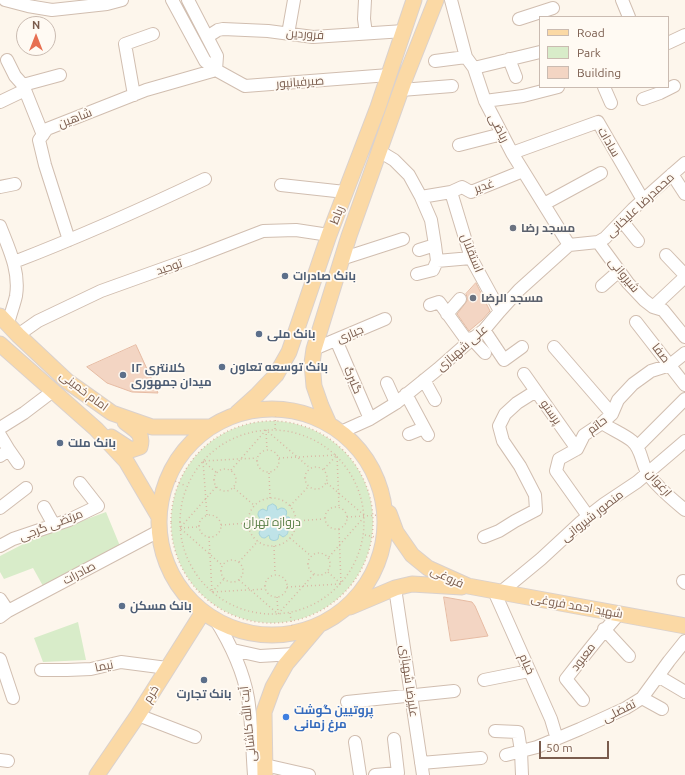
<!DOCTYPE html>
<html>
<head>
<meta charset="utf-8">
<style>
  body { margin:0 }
  #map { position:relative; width:685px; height:775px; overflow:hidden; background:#fdf6ec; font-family:Ubuntu,sans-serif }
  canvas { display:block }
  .legend { position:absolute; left:539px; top:16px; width:130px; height:72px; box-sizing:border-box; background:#fffaf3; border:1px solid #cabbb1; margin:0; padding:5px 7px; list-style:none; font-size:12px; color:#7a5c4d }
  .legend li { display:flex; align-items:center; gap:8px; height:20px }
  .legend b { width:20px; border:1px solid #cabbb1 }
  .north { position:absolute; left:16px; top:16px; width:40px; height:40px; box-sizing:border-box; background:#fffaf3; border:1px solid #cabbb1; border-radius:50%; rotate:0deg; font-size:11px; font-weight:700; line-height:16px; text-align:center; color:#7a5c4d }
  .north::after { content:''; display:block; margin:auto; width:14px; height:18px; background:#e76f51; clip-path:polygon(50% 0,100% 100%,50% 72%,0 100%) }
  .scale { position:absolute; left:539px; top:741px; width:70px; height:18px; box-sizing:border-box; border:2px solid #7a5c4d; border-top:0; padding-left:5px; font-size:12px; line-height:14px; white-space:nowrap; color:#7a5c4d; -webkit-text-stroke:3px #fffaf3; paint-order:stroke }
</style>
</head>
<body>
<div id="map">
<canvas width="685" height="775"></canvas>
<ul class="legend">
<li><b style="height:5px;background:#fbd9a5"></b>Road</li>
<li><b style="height:11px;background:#d8ecc9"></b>Park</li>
<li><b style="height:11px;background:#f3d5c3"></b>Building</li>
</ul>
<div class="north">N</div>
<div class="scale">50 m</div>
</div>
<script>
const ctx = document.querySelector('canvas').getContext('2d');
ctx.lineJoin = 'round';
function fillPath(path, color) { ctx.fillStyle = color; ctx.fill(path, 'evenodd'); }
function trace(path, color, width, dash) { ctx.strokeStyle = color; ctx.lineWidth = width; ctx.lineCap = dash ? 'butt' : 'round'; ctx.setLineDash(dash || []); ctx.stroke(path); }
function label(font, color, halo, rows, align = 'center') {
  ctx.font = font + ' Ubuntu,Cairo,sans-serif'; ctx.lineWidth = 3.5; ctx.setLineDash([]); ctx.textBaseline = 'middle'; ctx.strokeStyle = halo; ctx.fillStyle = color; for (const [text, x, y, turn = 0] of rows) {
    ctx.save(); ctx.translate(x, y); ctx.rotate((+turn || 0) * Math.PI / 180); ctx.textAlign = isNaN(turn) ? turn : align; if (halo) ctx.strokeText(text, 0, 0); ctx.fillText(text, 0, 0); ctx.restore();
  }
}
const green = new Path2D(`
  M171 522a101 101 0 1 1 202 0a101 101 0 1 1-202 0Z
  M106 512 120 546 43 586 33 568 4 579 0 572V556L33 539Z
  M78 622 86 660 43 662 34 638Z`);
const water = new Path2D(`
  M273 504 276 506 277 510 281 508C287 508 288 513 285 517H289C291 520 292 522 290 525L286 527 288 530C288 534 287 535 283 537L279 534 278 539C275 541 273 541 270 539L269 535 265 538C261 538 260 536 259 533L261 529 257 528C254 525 254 523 256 520L260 519 258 515C258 511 260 510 263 509L267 511 268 506 270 505Z`);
const building = new Path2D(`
  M476 283 490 311 482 320 469 331 457 314 467 301V297L466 294Z
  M136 345 158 393 132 392 107 383 87 367Z
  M444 597 472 602 475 606 488 636 451 641Z`);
const path = new Path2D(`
  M171 522a101 101 0 1 1 202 0a101 101 0 1 1-202 0Z
  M275 429 276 409
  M180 522a92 92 0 1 1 184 0a92 92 0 1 1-184 0Z
  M266 430 267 450
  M257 461a11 11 0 1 1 22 0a11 11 0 1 1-22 0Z
  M279 458 337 455 339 507
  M203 461 217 473
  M305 478a11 11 0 1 1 22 0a11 11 0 1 1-22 0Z
  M214 480a11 11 0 1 1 22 0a11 11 0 1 1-22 0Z
  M324 469 336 456
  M231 470 266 430 310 468
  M269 473 270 498
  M168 478 186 486
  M327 483 365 516 329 557
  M216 487 180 528 222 565
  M234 488 255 506
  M248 522a24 24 0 1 1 48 0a24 24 0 1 1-48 0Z
  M290 506 309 486
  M325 518a11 11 0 1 1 22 0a11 11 0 1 1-22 0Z
  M199 526a11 11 0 1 1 22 0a11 11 0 1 1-22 0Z
  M207 515 203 461 257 458
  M347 517 378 515
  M296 521 324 519
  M221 525 249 523
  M180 528 198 527
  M365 535 385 539
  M209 537 212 592 265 589
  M290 538 311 556
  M274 546 275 574
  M308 564a11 11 0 1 1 22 0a11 11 0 1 1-22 0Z
  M221 571a11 11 0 1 1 22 0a11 11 0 1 1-22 0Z
  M239 562 258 541
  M328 572 341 584
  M265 586a11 11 0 1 1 22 0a11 11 0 1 1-22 0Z
  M239 580 278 614 314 574
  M287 587 341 584 339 529
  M212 592 224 579
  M277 597 278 613
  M290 613 293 633`);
const minor = new Path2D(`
  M5 0 28 6 52 10 107 4 122 0
  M172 0 205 61 216 70 245 86 389 75
  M188 0 217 56 216 70
  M365 0 364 19 366 33
  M451 0 466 57 474 68 485 101 512 153 569 245
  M622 0 629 17
  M519 19 553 8
  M288 34 294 0
  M207 37 218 30 223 29 268 31 313 37 404 31
  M668 43 685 35
  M509 59 516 77
  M7 60 15 76 23 85 43 135
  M435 61 466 57
  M474 68 540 52
  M23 85 60 75
  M604 87 611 103
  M401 90 452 86
  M134 95 125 44 153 34
  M643 99 660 93 674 86
  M485 101 523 96 558 87
  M0 102 25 90
  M459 145 502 134
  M379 151 394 160 409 175 421 197 431 220 435 245 437 261 433 270 417 274
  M512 153 598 122 643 200
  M672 174 685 194
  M281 185 345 192
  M0 187 15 184
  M451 192 471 258 500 311
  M421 197 451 192 462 187 471 192 523 171
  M544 204 601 173
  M622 221 638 241
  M0 226C9 249 20 271 16 296 14 305 10 315 8 324
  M69 240 45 165 39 140 47 129 146 90 216 70
  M598 242 628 283 644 300 653 307 663 310 685 337
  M569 245 598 242 605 238 633 209 669 177 685 163
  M419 250 435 245
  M666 255 685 275
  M341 259 403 239
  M437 261 471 258
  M14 262C79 237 142 209 205 179
  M602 286 619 271
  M430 305 439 302 465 338 472 339 485 353
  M653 307 685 277
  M447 314 460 299
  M636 322 685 385
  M484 330 504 360 522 347
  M18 335 38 321 101 291 193 258 263 231 296 230 329 235
  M336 340 370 419
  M554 347 612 414
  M314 349 385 319
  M524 374 577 449
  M424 380 435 400
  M387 383 396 403
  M406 394 428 435
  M602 423C611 429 625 435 632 441 642 449 641 463 648 474 658 488 672 499 685 510
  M0 428 24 413 53 391
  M341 432 370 419 396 403 438 369 472 339 484 330 500 311 519 290 569 245
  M409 434 424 428
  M0 435 9 450 0 456
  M637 447 685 399
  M9 450 18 463
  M44 507 54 525
  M0 508 26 488
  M588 516 556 471 559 459 577 449 584 435 602 423 612 414 618 400 633 384 651 371 670 365 685 353
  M484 537 499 531 515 521 536 510 535 495 520 466 503 441 499 426 505 414 517 403 536 391
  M0 546 13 539 69 520 98 506 80 483
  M683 581 685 583
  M395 588 423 775
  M494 591 551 719 557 739
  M501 592 541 559 581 522 604 504 637 482 685 441
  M0 599 8 611
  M0 617 8 611 159 531
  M215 619C230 643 243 670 248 698 252 723 252 750 254 775
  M604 629 629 656
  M233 650 260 656 294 654
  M0 659 13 698
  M41 670H67L91 669 121 662 167 668
  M658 676 685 692
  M484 680 529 671
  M642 698 662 709
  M583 700 566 679C583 657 600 635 619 614
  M347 702 454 691
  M138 715 195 737
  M495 731 518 732 521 751 522 775
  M355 742 360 775
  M506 755 537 747 580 729 626 708 642 698 669 661 685 641
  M0 760 8 761
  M421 763 481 758
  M265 765 309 775
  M375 775 398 773 394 739`);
const major = new Path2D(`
  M0 316 18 335 67 381 112 413 152 427H211
  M0 344 96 429 126 461 159 517
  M159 522a113 113 0 1 1 226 0a113 113 0 1 1-226 0Z
  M237 413 257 395 276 375 289 352 329 235 378 107 414 0
  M329 424 321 406 314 386 312 363 314 349 349 236 406 76 436 0
  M111 437 131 450 140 447C144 433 135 430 125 422
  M389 513 396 532 412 555 428 568 468 586 685 626
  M350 607 395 588 412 584 462 587
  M97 775 138 715 203 612
  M265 775 264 712 273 687 286 664 319 625`);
const markers = [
  [513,228,4,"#6b7280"],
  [285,276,4,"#5c6f8a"],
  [473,298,4,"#6b7280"],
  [259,334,4,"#5c6f8a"],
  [222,367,4,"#5c6f8a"],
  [123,375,4,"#5c6f8a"],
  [60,443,4,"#5c6f8a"],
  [122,606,4,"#5c6f8a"],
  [204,680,4,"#5c6f8a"],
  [286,717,4,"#3f7fe0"]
];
const streetNames = [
  ["فروردین",305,34,4],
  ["صیرفیانپور",300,82,-4],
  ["شاهین",75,118,-21],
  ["ریاضی",499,128,62],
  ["سادات",609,142,60],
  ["غدیر",484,186,-19],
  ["محمدرضا علیخانی",640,205,-43],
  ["رباط",337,215,-69],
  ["استقلال",472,253,68],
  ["توحید",169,267,-19],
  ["شیروانی",624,275,51],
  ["جباری",350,334,-23],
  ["علی شهبازی",462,348,-41],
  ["صفا",661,353,52],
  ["گلبرگ",353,380,67],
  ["امام خمینی",84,391,37],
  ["پرستو",551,412,55],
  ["حاتم",597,425,-37],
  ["ارغوان",659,483,49],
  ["منصور شیروانی",592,516,-38],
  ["مرتضی گرجی",51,525,-21],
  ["صادرات",79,573,-28],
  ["فروغی",447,577,25],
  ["شهید احمد فروغی",577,606,10],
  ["معبود",583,657,-52],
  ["خیام",527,664,66],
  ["نیما",104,666,-12],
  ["علیرضا شهبازی",409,681,82],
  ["خرم",151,694,-58],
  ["تفضلی",619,711,-27],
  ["آیت الله کاشانی",248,724,-96]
];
const worshipNames = [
  ["مسجد رضا",521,228],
  ["مسجد الرضا",481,298]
];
const serviceNames = [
  ["بانک صادرات",293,276],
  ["بانک ملی",267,334],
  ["بانک توسعه تعاون",230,367],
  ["کلانتری ۱۲",131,368],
  ["میدان جمهوری",131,382],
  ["بانک ملت",68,443],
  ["بانک مسکن",130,606],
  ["بانک تجارت",204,694,"center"]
];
const parkNames = [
  ["دروازه تهران",272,522]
];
const shopNames = [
  ["پروتیین گوشت",294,710],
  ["مرغ زمانی",294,724]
];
fillPath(green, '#d8ecc9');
fillPath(water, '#bfe3e8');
trace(water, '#a5d3da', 1);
fillPath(building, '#f3d5c3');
trace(building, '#e6bba3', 1);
trace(minor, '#d1beb0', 14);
trace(major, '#dad1cd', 17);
trace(path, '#d9b8a5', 1.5, [1, 3]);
trace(minor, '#fff', 12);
trace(major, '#fbd9a5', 15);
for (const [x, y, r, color] of markers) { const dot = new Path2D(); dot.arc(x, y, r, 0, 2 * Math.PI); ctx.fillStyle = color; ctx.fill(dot); trace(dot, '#fffaf3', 1.5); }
label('12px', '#7a5c4d', '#fffaf3', streetNames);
label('bold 12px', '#5b616d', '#fffaf3', worshipNames, 'left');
label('bold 12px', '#4e5e75', '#fffaf3', serviceNames, 'left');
label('12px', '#537a41', '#fffaf3', parkNames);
label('bold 12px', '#366cbe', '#fffaf3', shopNames, 'left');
</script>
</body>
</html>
